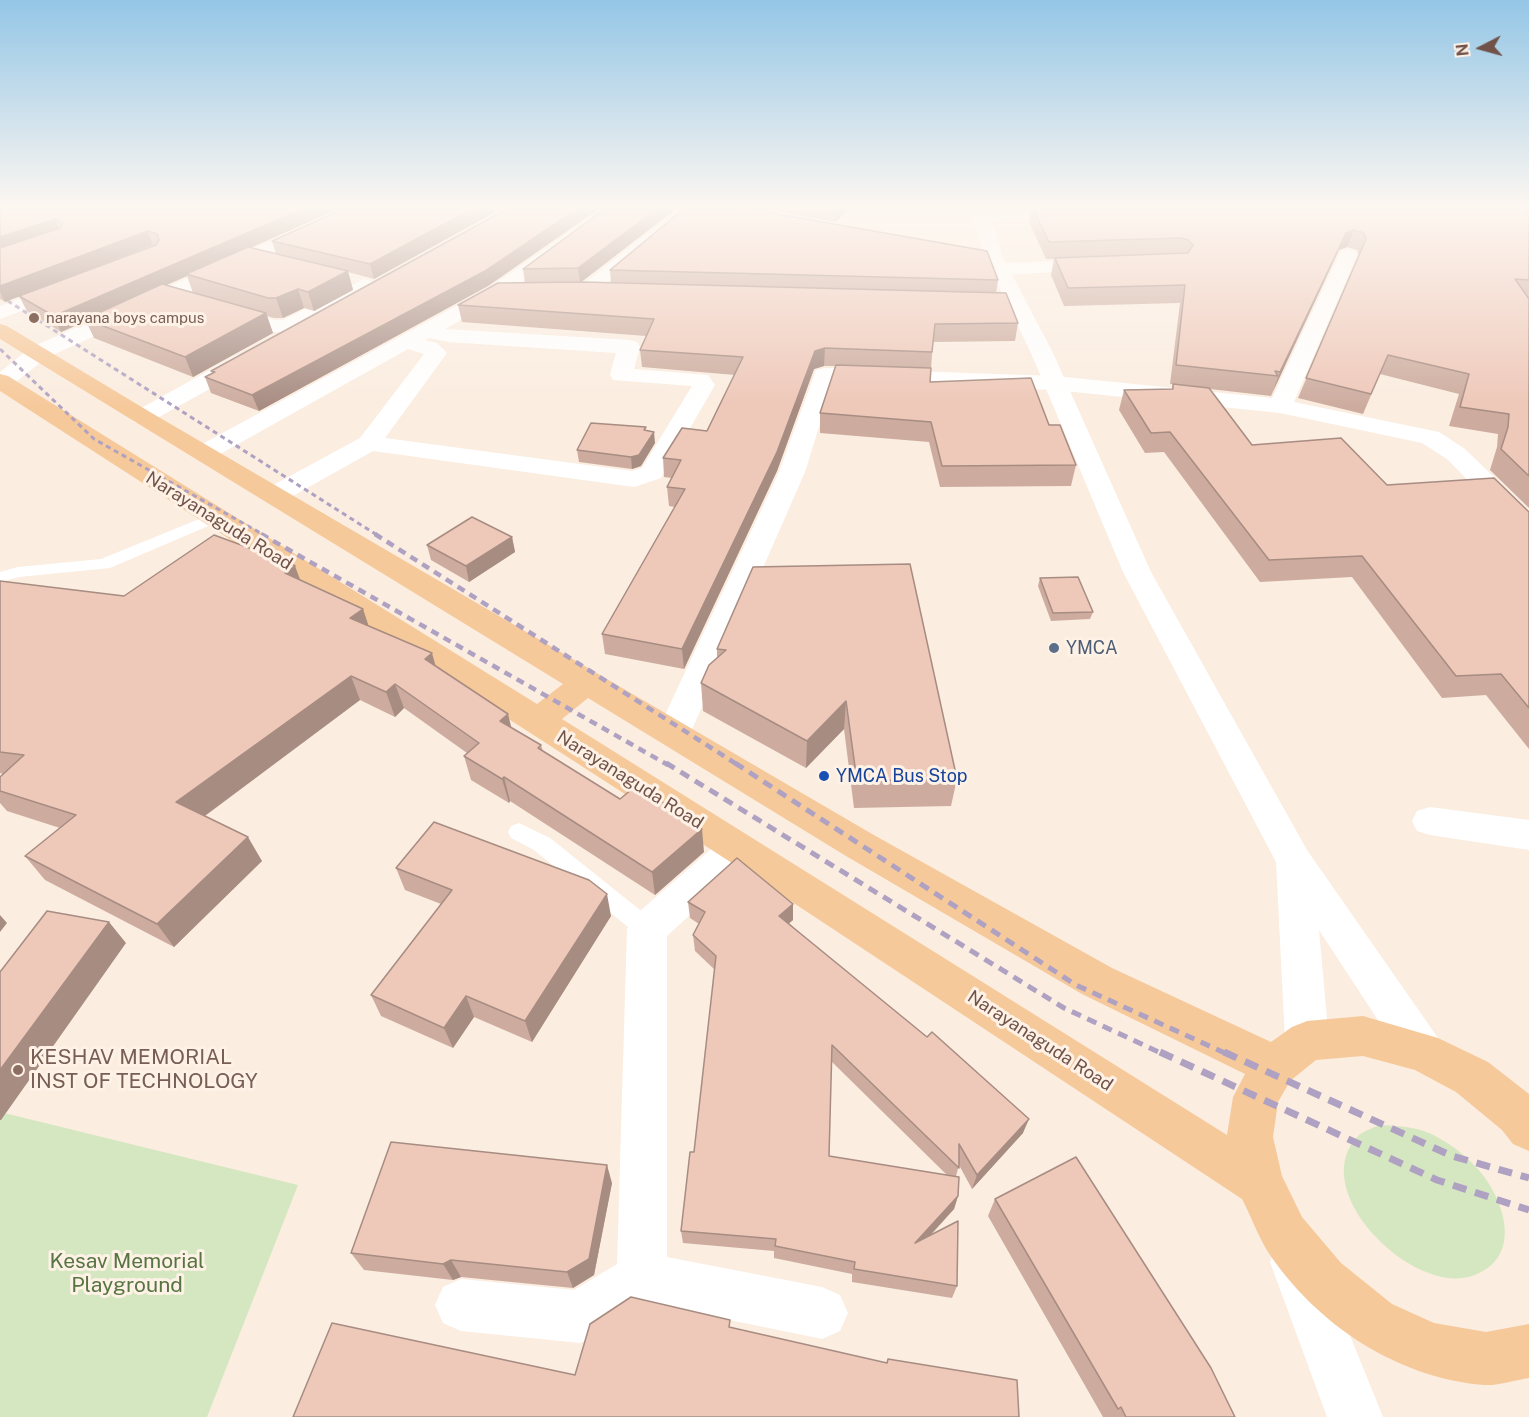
<!DOCTYPE html>
<html>
<head>
<meta charset="utf-8">
<style>
  body { margin:0 }
  #map { position:relative; width:1529px; height:1417px; overflow:hidden; background:#fbede0; font-family:"Public Sans",sans-serif }
  canvas { display:block }
  .north { position:absolute; left:1451px; top:18px; width:60px; height:60px; -webkit-text-stroke:4px #fef1e6; paint-order:stroke; rotate:264deg; font-size:16px; font-weight:700; line-height:24px; text-align:center; color:#705249 }
  .north::after { content:''; display:block; margin:auto; width:21px; height:27px; background:#705249; clip-path:polygon(50% 0,100% 100%,50% 72%,0 100%) }
</style>
</head>
<body>
<div id="map">
<canvas width="1529" height="1417"></canvas>
<div class="north">N</div>
</div>
<script>
const ctx = document.querySelector('canvas').getContext('2d');
ctx.lineJoin = 'round';
function fillPath(path, color) { ctx.fillStyle = color; ctx.fill(path, 'evenodd'); }
function trace(path, color, width, dash) { ctx.strokeStyle = color; ctx.lineWidth = width; ctx.lineCap = dash ? 'butt' : 'round'; ctx.setLineDash(dash || []); ctx.stroke(path); }
function label(font, color, halo, rows, align = 'center') {
  ctx.font = font + ' "Public Sans",sans-serif'; ctx.lineWidth = 6; ctx.setLineDash([]); ctx.textBaseline = 'middle'; ctx.strokeStyle = halo; ctx.fillStyle = color; for (const [text, x, y, turn = 0] of rows) {
    ctx.save(); ctx.translate(x, y); ctx.rotate((+turn || 0) * Math.PI / 180); ctx.textAlign = isNaN(turn) ? turn : align; if (halo) ctx.strokeText(text, 0, 0); ctx.fillText(text, 0, 0); ctx.restore();
  }
}
const green = new Path2D(`
  M0 1112 298 1185 207 1417H0Z
  M1379 1125C1396 1126 1413 1126 1429 1133 1444 1140 1461 1151 1473 1164 1504 1194 1526 1258 1472 1276 1412 1296 1304 1189 1359 1135 1364 1131 1373 1128 1379 1125Z`);
const service = new Path2D(`
  M214 513 220 515 222 518 220 521 110 568 19 577 0 582V572L18 567 101 559Z
  M519 823 550 838 655 922 659 929 655 936 647 939 639 936 534 850 511 838 508 832 511 826Z`);
const minor = new Path2D(`
  M346 208H369L367 212 46 358 8 388 0 390V372L30 348Z
  M604 208H624L503 296 445 329 629 340 637 342 640 347 634 369 708 375 715 385 661 478 634 487 373 451 284 501 275 503 266 501 262 495 266 489 360 438 424 354 408 349 213 458 204 461 195 458 191 453 195 448 489 288ZM429 338 449 342 616 353 610 375 613 380 692 386 642 468 632 471 385 438 447 353 437 343 425 340Z
  M680 208H699L593 295H579L576 291 579 287Z
  M1077 208 1084 213 1081 217 1075 218 981 221 975 220 972 216 975 212 981 211Z
  M1348 249 1355 251 1357 255 1294 402 1439 432 1465 449 1529 511V534L1519 532 1447 459 1422 443 1280 413 1055 390 833 382 805 472 690 734 685 743 673 746 661 743 656 734 779 472 816 370 824 368 1055 376 1272 398 1339 255 1341 251Z
  M1097 260 1104 262 1107 266 1104 270 999 275 992 273 989 269 992 265 999 263Z
  M364 279 371 281 374 285 371 289 287 332H273L220 316 217 312 220 308 227 306 274 320H283Z
  M65 282 72 284 75 288 72 292 0 319V306Z
  M245 353 253 355 256 360 253 365 150 422 142 424 134 422 130 417 134 412 237 355Z
  M1430 807 1529 820V850L1430 835 1417 831 1412 821 1417 811Z
  M738 833 751 837 757 848 751 859 667 936V1257L822 1287 840 1295 848 1313 840 1331 822 1339 647 1303 598 1335 580 1343 461 1331 443 1323 435 1305 443 1287 461 1279 574 1290 617 1264 627 929 633 917 725 837Z`);
const tertiary = new Path2D(`
  M970 208H988L1003 258 1053 353 1151 572 1307 850 1438 1038 1445 1052 1438 1066 1423 1072 1408 1066 1319 930 1329 1041 1322 1055 1307 1061 1292 1055 1285 1041 1276 862 1123 572 1031 353 985 258Z
  M1295 1237 1313 1244 1383 1417H1327L1270 1262 1277 1244Z`);
const primary = new Path2D(`
  M0 324 7 326 150 412 872 834 1112 968 1271 1042 1292 1027 1307 1021 1363 1016 1438 1038 1488 1062 1529 1094V1151L1513 1144 1502 1130 1456 1092 1415 1070 1363 1056 1316 1060 1290 1081 1278 1102 1273 1137 1282 1176 1302 1217 1341 1263 1392 1304 1434 1323 1486 1332 1529 1324V1378C1515 1380 1498 1386 1484 1385 1397 1378 1316 1324 1268 1252 1258 1236 1251 1216 1242 1199L780 894 0 391V374L8 376 537 704 563 684 0 339ZM588 698 846 856 1082 994 1245 1074 1233 1097 1227 1135 562 719Z`);
const railFar3 = new Path2D(`
  M0 296 377 535
  M0 349 94 439 264 535`);
const railFar2 = new Path2D(`
  M261 534 668 765
  M375 534 738 765`);
const railFar1 = new Path2D(`
  M666 763 1064 1008 1163 1054
  M735 763 1076 985 1227 1054`);
const rail = new Path2D(`
  M1160 1052 1437 1180 1529 1210
  M1224 1052 1452 1156 1529 1178`);
const wall = new Path2D(`
  M0 208H340L250 248 276 254 272 241 346 208H600L488 286 259 411 211 393 205 377 212 373 211 371 505 211H497L374 279 348 272 353 290 314 311 304 308 283 318H274L267 316 273 333 193 377 94 338 86 321 61 332 27 311 19 296 5 302 0 299ZM153 245H155L43 287ZM187 276 193 293 166 285Z
  M606 208H677L581 282 611 283 610 270 998 280 996 293 1018 323 1015 341 933 342 930 382 1049 425 1076 465 1071 486 940 487 929 442 820 433V413L835 366H824L814 369 777 471 684 669 605 654 602 634 675 507 669 506 667 487 672 478 664 477 663 458 707 431 735 375 642 367 640 350 646 336 462 322 458 305 525 283 523 269Z
  M757 208H851L835 222Z
  M1031 208H1529V508L1490 470 1497 447 1498 434 1449 426 1459 394 1380 374 1363 414 1298 398 1359 255 1357 250 1347 247 1339 250 1271 396 1210 389 1252 445 1387 485 1529 512V749L1486 695 1442 698 1352 577 1260 582 1164 452 1145 453 1119 410 1124 390 1172 389 1173 384H1170L1180 303 1064 306 1051 275 1054 259H1046L1029 222Z
  M646 431 655 443 641 466 632 469 579 462 577 450Z
  M512 537 515 552 469 582 431 560 427 545Z
  M753 567 957 779 951 806 854 808 844 729 806 768 703 711 701 683 717 658V649Z
  M1040 578 1093 612 1090 619 1051 621 1038 586Z
  M300 580 363 609 368 626 435 665 512 728 541 745 543 751 704 852 655 895 510 801 509 803 471 780 464 756 467 753 404 708 395 717 360 700 205 816 262 861 174 947 45 880 25 856 60 828 7 811 0 803V777L3 774 0 773V581L124 596Z
  M396 868 611 916 532 1042 474 1017 453 1048 381 1016 371 995 441 904 405 890Z
  M688 902 793 904V920L789 923 1023 1133 972 1189 959 1165 956 1176 958 1196 954 1209 930 1236 957 1286 952 1298 852 1282V1274L774 1258V1251L683 1243 681 1231 694 1152 715 970 695 951 693 935 699 924 690 918ZM831 1061 947 1175 829 1156Z
  M612 1183 594 1275 573 1288 461 1277 453 1280 364 1270 351 1253Z
  M995 1199 1235 1417H1103L988 1216Z`);
const shadedWall = new Path2D(`
  M305 208H340L189 275 186 274 187 276 88 320 85 319 86 321 61 332 54 316Z
  M474 208H496L497 211 374 279 370 264Z
  M578 208H600L488 286 259 411 252 395Z
  M658 208H677L580 283 578 268Z
  M836 208H851L835 222Z
  M55 219 61 233 0 254V237Z
  M1354 230 1347 247 1339 250 1273 391 1280 372 1346 233Z
  M148 231 153 245 5 302 0 292V286Z
  M348 271 353 290 314 311 308 292Z
  M298 289 304 308 283 318 276 298Z
  M266 313 273 333 193 377 185 357Z
  M825 348 824 366 814 369 777 471 684 669 682 649 815 351Z
  M654 432 655 443 641 466 632 469 631 457Z
  M512 537 515 552 469 582 466 566Z
  M295 566 304 590 285 573Z
  M363 609 371 633 350 618Z
  M432 653 439 678 425 659Z
  M351 676 360 700 191 826 176 802Z
  M395 684 404 708 395 717 386 692Z
  M846 701 844 729 806 768 807 741Z
  M508 714 514 738 500 721Z
  M504 777 510 801 509 803 502 779Z
  M702 829 704 852 655 895 652 872Z
  M248 837 262 861 174 947 157 924Z
  M607 894 611 916 532 1042 525 1021Z
  M793 904V920L779 932V916Z
  M0 915 7 923 0 932Z
  M109 922 126 943 1 1120H0V1070Z
  M466 996 474 1017 453 1048 444 1028Z
  M1029 1119 1023 1133 972 1189 977 1175Z
  M607 1165 612 1183 594 1275 573 1288 567 1272Z
  M958 1196 954 1209 911 1256 915 1243Z
  M451 1260 461 1277 453 1280 443 1264Z`);
const building = new Path2D(`
  M0 208H305L54 316 19 296 156 245 159 240 157 234 148 231 0 286V248L60 228 63 223 55 219 0 237Z
  M346 208H474L370 264 272 241Z
  M509 208H578L485 271 252 395 205 377 215 372 211 371Z
  M606 208H658L578 268 523 269Z
  M685 208H743L987 251 998 280 610 270Z
  M1033 208H1521L1529 216V280L1515 279 1529 299V476L1501 449 1508 427 1509 414 1460 407 1469 374 1388 355 1371 394 1306 378 1366 239 1364 233 1354 230 1346 233 1280 372 1275 371 1278 376 1176 365 1185 285 1068 288 1055 258 1188 253 1193 245 1188 240 1181 238 1049 242Z
  M248 247 348 271 308 292 298 289 276 298H268L186 274Z
  M584 282 1006 293 1018 323 935 324 932 352 825 348 815 351 777 452 682 649 602 634 685 489 667 487 681 460 663 458 682 428 707 431 743 357 640 350 654 319 458 305 498 283Z
  M162 284 266 313 185 357 85 319Z
  M836 365 931 368 930 382 1031 378 1049 425H1060L1076 465 942 466 931 422 820 413Z
  M1173 384 1209 388 1252 445 1341 438 1387 485 1494 478 1529 512V708L1501 674 1456 676 1362 556 1269 560 1170 432 1151 433 1124 390 1173 389Z
  M591 423 646 427 644 430 654 432 639 455 631 457 577 450Z
  M472 517 512 537 466 566 427 545Z
  M214 535 290 563 295 566 285 573 363 609 350 618 432 653 425 659 508 714 500 721 541 745 538 748 620 799 637 785 702 829 652 872 504 777 502 779 464 756 479 743 395 684 386 692 351 676 176 802 248 837 157 924 25 856 76 815 0 791V777L24 755 0 752V581L124 596Z
  M910 564 957 779 857 781 846 701 807 741 701 683 709 665 726 650 717 649 753 567Z
  M1078 577 1093 612 1053 613 1040 578Z
  M434 822 589 880 607 894 525 1021 466 996 444 1028 371 995 452 890 396 868Z
  M737 858 793 904 779 916 927 1037 932 1032 1029 1119 977 1175 959 1144V1168L832 1045 829 1156 959 1177 958 1196 915 1243 958 1221 957 1286 854 1269 855 1262 775 1246 776 1239 681 1231 690 1152H694L716 956 693 935 705 912 688 902Z
  M47 911 109 922 0 1070V972Z
  M391 1142 607 1165 589 1259 567 1272 451 1260 443 1264 351 1253Z
  M1076 1157 1211 1368 1235 1417H1126L1121 1407 1118 1409 995 1199Z
  M631 1297 730 1320 729 1327 887 1363 888 1359 1017 1380 1019 1417H293L332 1323 575 1375 590 1324Z`);
const markers = [
  [34,318,6,"#8d6e63"],
  [1054,648,6,"#5c6f8a"],
  [824,776,6,"#1a4fb4"],
  [18,1070,6,"#8d6e63"]
];
const farEducationnames = [
  ["narayana boys campus",46,318]
];
const streetNames = [
  ["Narayanaguda Road",219,521,32],
  ["Narayanaguda Road",630,780,32],
  ["Narayanaguda Road",1040,1041,33]
];
const serviceNames = [
  ["YMCA",1066,648]
];
const transitNames = [
  ["YMCA Bus Stop",836,776]
];
const nearEducationnames = [
  ["KESHAV MEMORIAL",30,1058],
  ["INST OF TECHNOLOGY",30,1082]
];
const nearParknames = [
  ["Kesav Memorial",127,1262],
  ["Playground",127,1286]
];
fillPath(green, '#d5e7c0');
fillPath(service, '#fff');
fillPath(minor, '#fff');
fillPath(tertiary, '#fff');
fillPath(primary, '#f6c99b');
trace(railFar3, '#afa1c2', 3, [5, 4]);
trace(railFar2, '#afa1c2', 4.5, [8, 6]);
trace(railFar1, '#afa1c2', 5, [10, 7]);
trace(rail, '#afa1c2', 7, [14, 9]);
fillPath(wall, '#cdac9f');
fillPath(shadedWall, '#a78c82');
fillPath(building, '#eec8b9');
trace(building, '#a78c82', 1.5);
const sky = ctx.createLinearGradient(0, 0, 0, 407);
sky.addColorStop(0, '#94c6e6');
sky.addColorStop(0.51, '#fdf7f1');
sky.addColorStop(1, '#fdf7f100');
ctx.fillStyle = sky;
ctx.fillRect(0, 0, 1529, 407);
for (const [x, y, r, color] of markers) { const dot = new Path2D(); dot.arc(x, y, r, 0, 2 * Math.PI); ctx.fillStyle = color; ctx.fill(dot); trace(dot, '#fef1e6', 2); }
label('15px', '#785e54', '#fef1e6', farEducationnames, 'left');
label('18px', '#705249', '#fef1e6', streetNames);
label('18px', '#4e5e75', '#fef1e6', serviceNames, 'left');
label('18px', '#164399', '#fef1e6', transitNames, 'left');
label('21px', '#785e54', '#fef1e6', nearEducationnames, 'left');
label('21px', '#577542', '#fef1e6', nearParknames);
</script>
</body>
</html>
